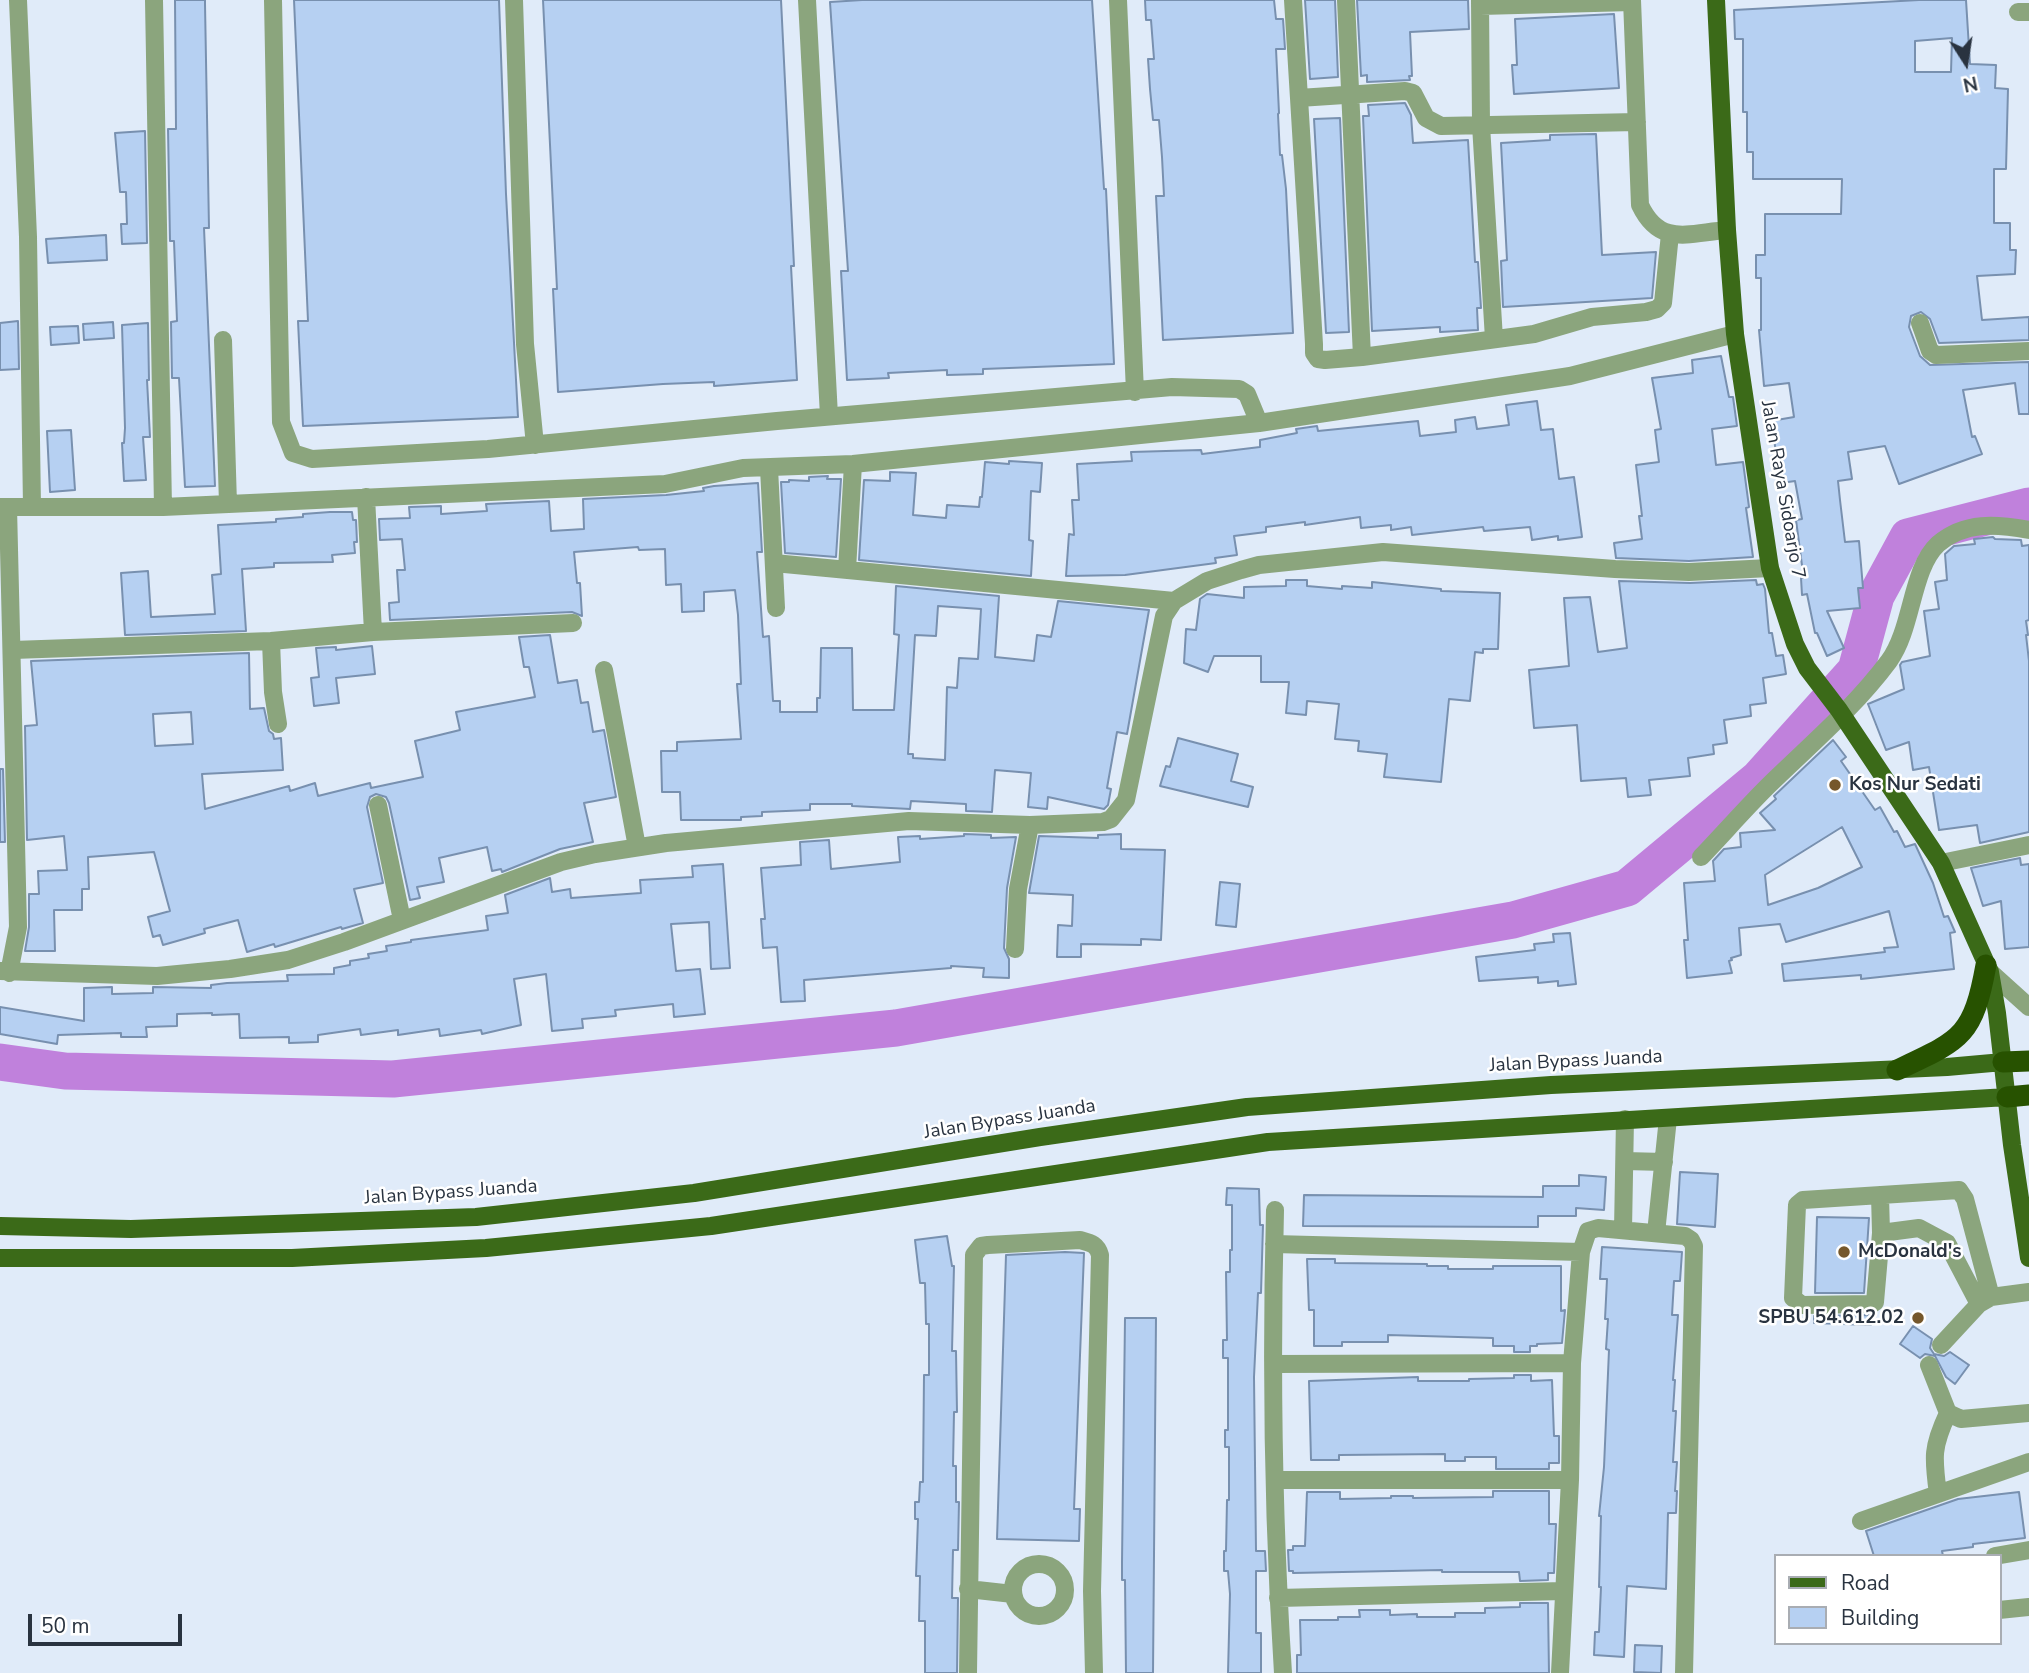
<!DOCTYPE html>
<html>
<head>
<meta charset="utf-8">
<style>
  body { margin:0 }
  #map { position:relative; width:2029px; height:1673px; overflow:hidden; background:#e0ebf9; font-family:"Nunito Sans",sans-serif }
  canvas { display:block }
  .legend { position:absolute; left:1774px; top:1554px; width:228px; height:91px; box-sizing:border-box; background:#fff; border:2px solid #a9adb3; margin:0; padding:9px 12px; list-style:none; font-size:21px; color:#293340 }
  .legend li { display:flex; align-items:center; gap:14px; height:35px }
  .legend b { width:35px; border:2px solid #a9adb3 }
  .north { position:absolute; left:1931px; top:28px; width:70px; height:70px; -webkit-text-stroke:5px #fff; paint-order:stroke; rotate:168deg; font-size:19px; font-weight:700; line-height:28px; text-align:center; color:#293340 }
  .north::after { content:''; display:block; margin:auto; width:24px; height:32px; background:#293340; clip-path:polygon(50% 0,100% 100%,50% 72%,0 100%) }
  .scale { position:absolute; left:28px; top:1614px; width:154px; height:32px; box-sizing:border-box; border:4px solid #293340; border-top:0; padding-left:9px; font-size:21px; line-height:24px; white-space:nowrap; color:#293340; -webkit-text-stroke:5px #fff; paint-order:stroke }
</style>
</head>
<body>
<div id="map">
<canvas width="2029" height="1673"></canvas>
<ul class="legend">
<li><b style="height:9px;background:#3b6a18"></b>Road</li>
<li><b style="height:19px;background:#b6d0f2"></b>Building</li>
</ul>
<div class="north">N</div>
<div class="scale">50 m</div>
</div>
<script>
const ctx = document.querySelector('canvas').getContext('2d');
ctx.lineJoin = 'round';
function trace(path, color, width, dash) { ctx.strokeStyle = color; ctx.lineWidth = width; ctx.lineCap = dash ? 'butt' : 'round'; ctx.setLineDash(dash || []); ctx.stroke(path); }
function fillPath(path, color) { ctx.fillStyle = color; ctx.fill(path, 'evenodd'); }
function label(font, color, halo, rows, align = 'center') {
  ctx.font = font + ' "Nunito Sans",sans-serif'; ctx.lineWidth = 5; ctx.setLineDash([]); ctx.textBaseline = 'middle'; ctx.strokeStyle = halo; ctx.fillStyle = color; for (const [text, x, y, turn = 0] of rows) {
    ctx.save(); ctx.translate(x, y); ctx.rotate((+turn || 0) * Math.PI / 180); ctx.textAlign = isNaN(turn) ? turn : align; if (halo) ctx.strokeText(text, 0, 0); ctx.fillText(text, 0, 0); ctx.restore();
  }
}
const river = new Path2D(`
  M0 1062 65 1071 393 1079 896 1028 1513 920 1627 888 1758 779 1856 670 1876 596 1908 537 2029 506`);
const building = new Path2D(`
  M175 0H205V4L209 228H204L215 486 185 487 179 378H172L171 322 177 321 174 241H170L168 129H176Z
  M294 0H499L506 194 518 417 303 426 298 321H308Z
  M543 0H781L794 266H791L797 380 714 386V382L663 384 558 392 553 289H557Z
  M862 0H1092L1104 189H1106L1114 364 983 369V374L947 375V370L888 373 889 378 847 380 841 271H848L830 2Z
  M1145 0H1274L1276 19H1283L1285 49H1276L1279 113 1278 114 1280 155H1282L1286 189 1293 333 1163 340 1156 196H1164L1162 157 1159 120H1153L1150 89 1148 59H1154L1151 20H1146Z
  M1305 0H1335L1338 77 1310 79Z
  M1357 0H1468L1469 29 1410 32 1412 76H1409L1410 80 1367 82V75L1361 76Z
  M1919 0H1966L1970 64 1996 65 1995 88 2008 89 2006 169H1994V223H2010V250H2016L2015 274 1977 276 1982 320 2029 317V340L1939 343 1930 319 1921 312 1911 316 1909 327 1920 356 1930 365 2029 362V414H2019L2015 383 1963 390 1972 437 1975 436 1982 454 1899 484 1885 446 1848 452 1852 479 1838 481 1840 500 1845 542 1859 541 1863 588H1858L1860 608 1827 611 1844 648 1827 656 1817 633H1815L1807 594 1802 595 1801 578H1803V573L1796 520 1802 519 1795 481 1781 483 1771 421 1794 417 1789 383 1764 386 1759 330H1761V278H1756V255H1765V214H1841L1842 179H1753V152H1747V112H1743V39H1735L1734 10ZM1952 38 1951 72H1915V41Z
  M1614 14 1619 88 1514 94 1512 65H1517L1515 19Z
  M1405 103 1411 115 1413 143 1468 140 1475 262H1478L1481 308H1477L1478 330 1440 332V327L1372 331 1363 116H1369L1368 105Z
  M1340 118 1349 332 1326 333 1314 119Z
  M145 131 147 243 122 244 121 224H127L126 192H120L115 133Z
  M1596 134 1602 255 1656 252 1652 298 1503 307 1501 261 1507 260 1501 143 1550 140V135Z
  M106 235 107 260 48 263 46 239Z
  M18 321 19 369 0 370V323Z
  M113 322 114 338 84 340 83 324Z
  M148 323 149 380H147L150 437H143L146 480 124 481 122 443H124L125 428 122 325Z
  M78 326 79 343 51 345 50 327Z
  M1721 356 1729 397H1733L1737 426 1712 429 1716 465 1743 462 1749 507 1746 508 1753 557 1689 561 1616 558 1614 543 1642 539 1639 516H1642L1636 465 1659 462 1655 430 1661 429 1652 378 1693 373 1692 360Z
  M1537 401 1541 430 1553 429 1559 479 1574 477 1582 537 1558 540V536L1532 540 1530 527 1484 531 1483 527 1412 535 1411 527 1391 530V525L1361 528 1360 517 1305 525V522L1266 527V532L1234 536 1237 555 1215 558 1216 563 1125 575 1066 576 1069 534 1074 535 1072 500H1079L1077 464 1132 461 1131 452 1201 450 1202 454 1260 447V440L1297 433 1296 429 1317 426 1318 431 1418 421 1420 436 1456 432 1455 420 1475 417 1477 429 1509 425 1506 405Z
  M71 430 75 490 50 492 47 431Z
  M1009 461 1042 463 1040 492 1031 491 1029 540 1033 541 1031 576 859 560 864 480 890 481V472L916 473 913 515 946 518 947 505 979 507 980 497H982L985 462 1009 464Z
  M828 476 827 479H841L836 557 785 553 781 482H789V480L809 481V477Z
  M758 483 762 552H757L763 637 769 636 773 701H780V712H817V698H820L821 648H852L853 710H894L899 635 894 634 896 586 999 596 995 657 1034 661 1037 635 1051 637 1058 601 1149 610 1127 734 1117 732 1107 788 1111 789 1108 805 1104 809 1048 797 1047 809 1028 807 1031 773 995 770 992 812 966 811V804L911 801 910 809 852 806V804H810V810L762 812V816L741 817V820H681L680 792H662L661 751H677V742L741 739 737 684H741L738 615 735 590 704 592V611L682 612 681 584 666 585 665 549 639 550 638 547 574 552 577 583H580L582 616 572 612 390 620 389 603 399 602 397 570H405L402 539 380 540 379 519 410 518 409 507 441 506V514L487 511 486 504 549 501 551 531 584 529 583 499 666 495 704 491 703 488 714 486ZM938 606 981 609 978 659 959 658 957 688 947 687 945 760 913 758V754H908L915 635 936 636Z
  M330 512H352L353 520H356L357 542H354L355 553 332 555 333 562 274 563V567L242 569 246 631 125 635 121 573 148 571 151 617 215 614 212 575 221 574 218 525 276 522V519L303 517V514Z
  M1993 537 1995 539 2021 540 2022 546 2029 545V620L2026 621 2028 635H2026L2029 661V832L1980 843 1977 825 1939 830 1929 767 1913 770 1909 742 1886 750 1868 704 1904 689 1900 665 1902 662 1930 656 1924 611 1939 609 1935 582 1947 580 1945 554 1954 546 1975 544 1974 539Z
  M1286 580H1307V586L1342 589V586L1372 588V582L1441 589V591L1500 593 1498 649H1483V653L1475 652 1470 701 1449 699 1441 782 1384 777 1387 754 1358 751 1359 741 1335 739 1339 704 1307 701 1306 715 1286 713 1289 682H1261V656H1214L1208 672 1184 663 1186 629 1196 630 1200 599 1207 594 1244 598V587L1286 586Z
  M1756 580 1757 585 1763 584 1765 589 1769 633H1772L1776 656 1783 655 1786 674 1763 678 1766 703 1750 705 1751 716 1724 720 1727 743 1713 745 1714 754 1688 758 1690 776 1649 780 1651 795 1628 797 1626 778 1581 781 1577 725 1534 728 1529 670 1569 666 1564 598 1590 597 1598 652 1627 648 1619 581 1690 583Z
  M550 635 558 683 577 680 581 703 588 702 593 732 604 730 616 797 584 803 593 842 560 849 502 872 501 869 492 871 487 847 439 858 444 882 417 887 420 898 410 900 389 803 386 797 376 794 370 797 367 807 383 883 354 889 363 923 342 929 341 927 275 947 274 944 247 952 238 920 204 929 205 933 163 945 160 935 153 937 148 917 170 911 154 852 88 857 89 889H82V910H54L55 951H25L29 927V894H39L38 871 67 870 64 836 27 840 25 726 37 725 31 661 249 653 250 709 264 708 269 731 273 734 274 739 281 738 283 770 202 774 205 809 289 786 290 791 315 783 318 796 370 783 371 788 423 777 415 741 460 730 456 712 535 697 529 667H524L519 637ZM191 712 193 744 155 746 153 714Z
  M372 646 375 674 336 678 339 703 314 706 311 678 319 677 316 648 336 647V650Z
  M1178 738 1238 754 1231 781 1253 787 1248 807 1160 786 1166 766 1170 767Z
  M1833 740 1846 757 1841 761 1875 810 1880 807 1894 832 1897 831 1905 847 1915 844 1933 883 1944 917 1948 916 1955 932 1950 933 1954 969 1861 979V975L1784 981 1782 964 1885 952 1884 948 1898 947 1889 911 1786 942 1780 924 1739 928 1741 955 1731 958 1732 960 1729 961 1732 973 1687 978 1684 940H1688L1684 883 1715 881 1713 861 1724 849 1741 847 1740 833 1775 830 1760 813 1776 799 1774 796ZM1842 827 1862 867 1818 888 1768 905 1765 875Z
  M0 769H3L5 842H0Z
  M964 834 991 835V838L1016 837 1007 888 1004 948 1009 959V978L983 977 984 968 951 966V968L804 980 805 1001 781 1002 777 947 763 948 761 919H765L761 868 801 865 800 842 829 840 831 869 900 862 898 837 920 836V839L964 836Z
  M1121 834V849L1165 850 1161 940 1141 939V945L1081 944V957H1057L1058 925 1072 926 1073 895 1029 893 1039 836 1098 838V835Z
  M2020 858 2021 865 2029 864V947L2005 949 2001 901 1983 906 1971 868Z
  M723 864 730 968 711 969 709 922 671 924 676 971 700 969 705 1014 674 1017 673 1004 615 1010 616 1016 582 1019 583 1028 552 1031 546 974 514 979 521 1025 482 1034 481 1030 440 1036 439 1029 398 1035V1030L361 1035 360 1029 318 1035V1042L289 1043V1037L240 1038 239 1014 212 1015V1013L177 1014V1026L146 1027 147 1037H121V1033L58 1035 57 1044 0 1034V1007L84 1021V988L112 987V994L153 993V987L211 988V985L227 983 288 981 287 975 334 974V968L350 965V961L369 958 368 954 387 951 386 946 411 942V940L488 930 486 916 508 913 505 895 550 878 552 892 570 889 571 898 641 893 640 880 693 877 692 866Z
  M1220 882 1240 884 1236 927 1216 925Z
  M1570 933 1576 984 1558 986V981L1538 983V977L1479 981 1476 957 1535 950 1534 944 1554 942 1553 934Z
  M1680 1172 1718 1174 1715 1227 1677 1224Z
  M1579 1175 1606 1177 1604 1210 1576 1208V1216H1538V1227L1303 1226 1304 1195 1543 1197V1186H1579Z
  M1227 1188 1259 1189 1260 1225H1263L1261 1293H1258L1254 1377 1256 1551H1265L1266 1571H1256V1633H1261V1673H1228L1230 1594 1228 1571H1224V1551H1226L1227 1500H1229V1447H1225V1430H1228V1358H1223V1340H1227L1226 1272H1230V1250H1232V1205H1226Z
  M1817 1217 1869 1218 1864 1293H1815Z
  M947 1236 952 1266H954L952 1351H956L957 1412H954L953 1466H956V1502H959L958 1550H953L952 1598H958L957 1673H925V1621H919L920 1576H916L918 1519H915V1502H919L920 1482H923L924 1375H929V1324H926L925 1283H920L915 1240Z
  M1602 1247 1682 1252 1680 1281H1674L1672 1315H1678L1673 1380H1675L1673 1411H1676L1673 1462H1677L1675 1491H1677L1676 1513H1668L1666 1589 1627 1586 1624 1657 1594 1655 1595 1632H1599L1601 1587H1599L1601 1516H1599L1604 1467 1609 1350 1606 1349 1608 1319H1605L1607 1279H1600Z
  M1065 1252 1084 1253 1074 1509H1080L1079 1541 997 1539 1006 1255Z
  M1307 1259H1335V1263L1427 1264V1266H1448V1269H1493V1266H1561V1311L1565 1310 1562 1343 1537 1344V1346H1530V1352H1514V1346H1493V1338L1388 1335V1342H1342V1346H1314V1310H1309Z
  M1872 1315 1871 1325 1814 1323V1316Z
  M1125 1318H1156L1153 1673H1126L1125 1580H1122V1562Z
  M1913 1326 1932 1339 1930 1348 1934 1354 1944 1356 1950 1352 1969 1365 1955 1384 1946 1377 1935 1356 1925 1354 1920 1358 1900 1344Z
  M1514 1375H1531V1381L1552 1380 1554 1436H1559V1463H1549V1469H1496V1457H1465V1461H1445V1454L1339 1455V1460H1311L1309 1381 1418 1377V1381H1469V1379L1514 1378Z
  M1493 1491H1549V1524H1556L1554 1573H1548V1580L1520 1581 1519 1572H1442V1570L1293 1573V1571H1289L1288 1550H1293V1546H1305L1307 1492H1340V1499L1391 1498V1496H1413V1498L1493 1497Z
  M2019 1492 2025 1538 1973 1544V1547L1942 1551 1943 1556H1874L1866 1531 1958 1499Z
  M1520 1603H1548L1549 1673H1297V1655H1301L1300 1620H1338V1617H1360L1359 1610H1390V1615L1417 1614V1617H1455V1613H1485V1608L1520 1607Z
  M1635 1645 1662 1646 1661 1673 1634 1672Z`);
const minor = new Path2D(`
  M18 0 28 237 32 507
  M154 0 163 507
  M273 0 281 422 293 453 312 459 488 449 777 421 1172 387 1239 389 1247 394 1259 423
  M514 0 525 344 535 445
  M807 0 829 416
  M1118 0 1135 392
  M1293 0 1314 344V353L1318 359 1325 360 1362 357 1534 334 1592 317 1646 312 1657 309 1663 303 1670 234
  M1346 0 1362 357
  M1480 0 1481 125 1494 339
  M1632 0 1640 205C1660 247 1688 233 1727 230
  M1480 6 1632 2
  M2018 12H2029
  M1299 98 1405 91 1413 93 1426 118 1441 126 1637 122
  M1920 323 1930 351 1936 355 2029 351
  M223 340 228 504
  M769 468 776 608
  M366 497 373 632
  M0 507H163L665 484 743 468 853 464 1259 423 1570 376 1735 334
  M8 507 18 927 9 973
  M774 563 1174 601
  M847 570 853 464
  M271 641 273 692 278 724
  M13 650 271 641 373 632 573 623
  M604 670 637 847
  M378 805 402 920
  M1701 857C1723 834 1744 810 1767 787 1809 746 1854 708 1889 661 1913 628 1911 569 1938 544 1965 521 1997 524 2029 530
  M1941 863 2029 845
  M1015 949 1018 889 1030 825
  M0 971 157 976 230 969 288 960 344 942 561 862 595 854 666 843 909 821 1030 825 1103 822 1111 819 1126 800 1164 616 1174 601 1207 581 1241 570 1259 565 1383 552 1615 569 1689 572 1770 568
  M1990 972 2029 1007
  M1625 1161 1664 1162
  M1880 1195 1881 1233
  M1275 1210C1271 1364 1273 1519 1283 1673
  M1623 1230 1625 1119
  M1656 1233 1668 1118
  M1274 1244 1581 1252
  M1979 1304 1947 1243 1919 1228 1881 1233 1875 1302 1872 1304 1802 1305 1793 1298 1797 1205 1803 1200 1959 1190 1965 1199 1991 1297
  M1941 1345 1979 1304 1991 1297 2029 1292
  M1274 1364 1572 1363
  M1929 1365 1948 1413 1961 1419 2029 1413
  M1276 1480H1570
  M1938 1494C1933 1457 1932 1447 1948 1413
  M1861 1521 2029 1462
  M1995 1556 2029 1550
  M1013 1590a26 26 0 1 1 52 0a26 26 0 1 1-52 0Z
  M968 1589 1013 1594
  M1278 1598 1563 1591
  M1999 1610 2029 1607
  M968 1673 974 1255 981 1246 988 1245 1080 1240C1091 1243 1097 1244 1100 1255L1092 1591 1094 1673
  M1560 1673 1570 1480 1572 1363 1581 1252 1588 1231 1598 1228 1685 1236 1691 1240 1694 1246 1684 1673`);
const major = new Path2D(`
  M1716 0 1727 230 1735 334 1770 568 1795 644 1807 668 1839 710 1941 863 1990 972 1997 1013 2012 1145 2029 1258
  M0 1226 131 1229 476 1217 694 1193 1040 1137 1247 1107 1551 1085 1947 1067 2003 1062
  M0 1258H292L486 1248 711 1226 1268 1142 2007 1097`);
const highway = new Path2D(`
  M2003 1062 2029 1061
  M1897 1070C1961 1040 1973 1037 1986 965
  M2007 1097 2029 1095`);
const markers = [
  [1835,785,7,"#75572b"],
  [1844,1252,7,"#75572b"],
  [1918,1318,7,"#75572b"]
];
const streetNames = [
  ["Jalan Raya Sidoarjo 7",1782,490,80],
  ["Jalan Bypass Juanda",1576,1062,-3],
  ["Jalan Bypass Juanda",1010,1120,-9],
  ["Jalan Bypass Juanda",451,1193,-4]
];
const poiNames = [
  ["Kos Nur Sedati",1849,785],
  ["McDonald's",1858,1252],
  ["SPBU 54.612.02",1904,1318,"right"]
];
trace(river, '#c081dc', 37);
fillPath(building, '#b6d0f2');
trace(building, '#7890af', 2);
trace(minor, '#8ba57d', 18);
trace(major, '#3b6a18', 18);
trace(highway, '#275200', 21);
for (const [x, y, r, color] of markers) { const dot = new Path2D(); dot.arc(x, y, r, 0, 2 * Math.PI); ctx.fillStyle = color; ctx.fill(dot); trace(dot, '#fff', 2.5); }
label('19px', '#293340', '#fff', streetNames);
label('bold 19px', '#293340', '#fff', poiNames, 'left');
</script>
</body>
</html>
